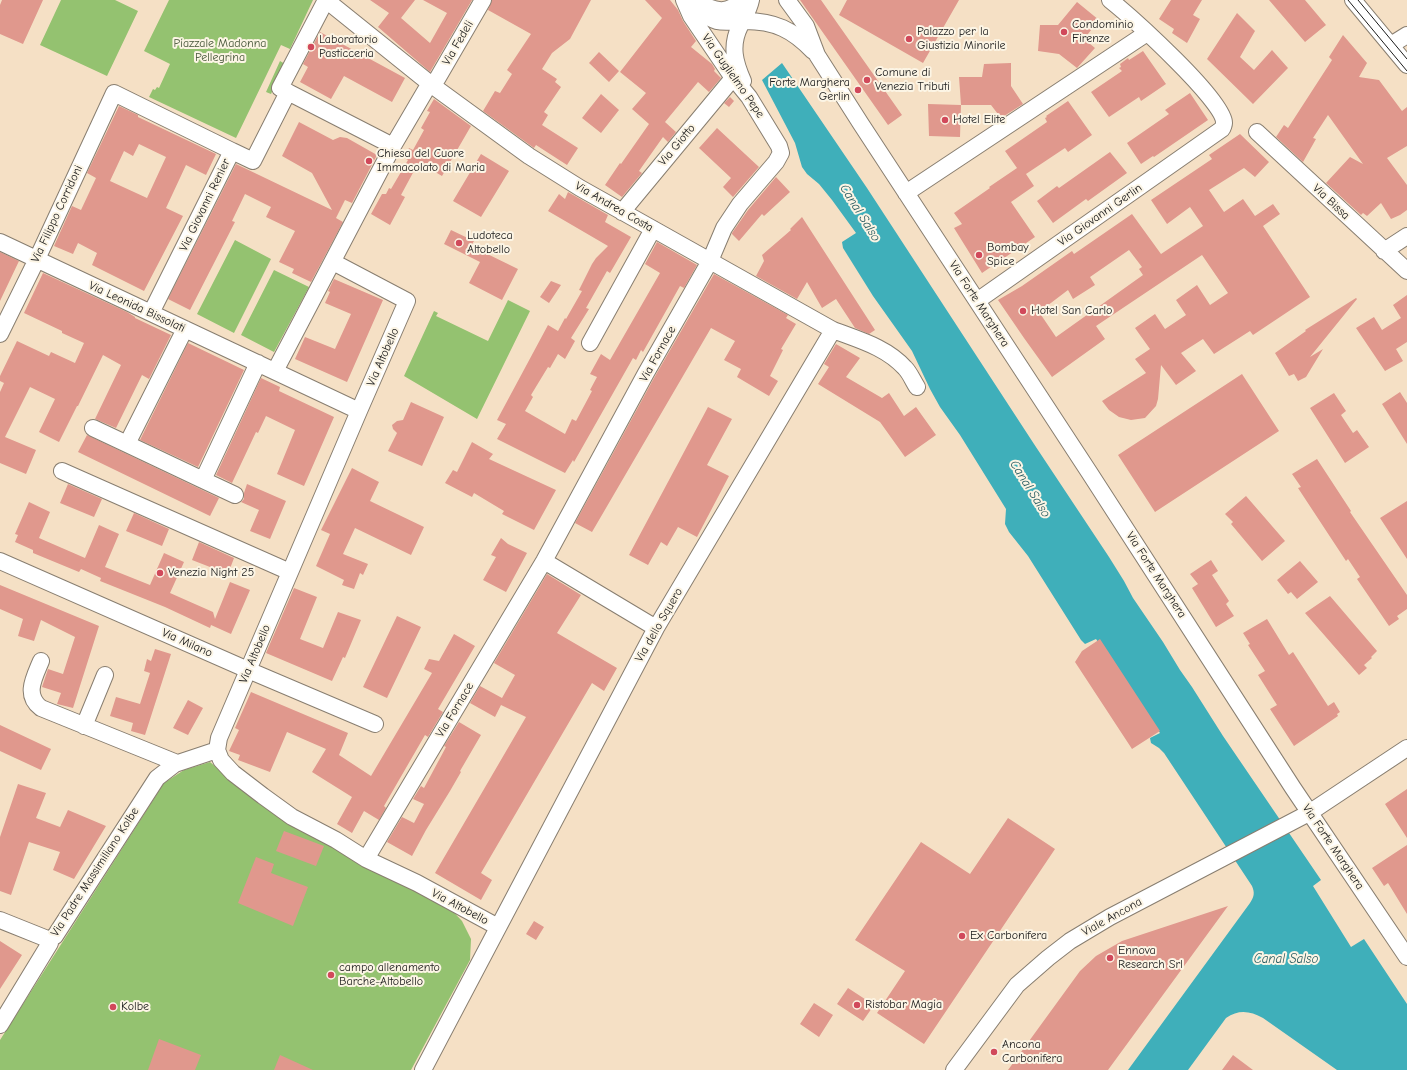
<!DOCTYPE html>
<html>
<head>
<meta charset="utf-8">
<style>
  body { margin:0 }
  canvas { display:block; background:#f5e0c5 }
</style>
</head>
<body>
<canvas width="1407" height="1070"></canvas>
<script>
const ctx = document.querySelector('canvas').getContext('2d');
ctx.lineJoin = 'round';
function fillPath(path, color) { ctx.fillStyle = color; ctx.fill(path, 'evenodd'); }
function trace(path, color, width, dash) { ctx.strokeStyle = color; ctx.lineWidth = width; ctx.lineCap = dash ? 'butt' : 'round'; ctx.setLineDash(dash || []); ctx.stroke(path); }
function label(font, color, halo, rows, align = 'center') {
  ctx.font = font + ' "Comic Neue",sans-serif'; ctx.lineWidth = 4; ctx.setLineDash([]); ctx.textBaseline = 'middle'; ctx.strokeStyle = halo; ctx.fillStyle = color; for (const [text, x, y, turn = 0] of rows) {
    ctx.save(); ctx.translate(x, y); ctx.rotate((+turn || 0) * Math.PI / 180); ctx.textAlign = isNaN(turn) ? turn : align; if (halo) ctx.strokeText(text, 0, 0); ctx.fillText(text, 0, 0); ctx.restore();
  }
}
const green = new Path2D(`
  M61 0H115L138 11 107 76 40 45Z
  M169 0H313L290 49 281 45 236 138 149 97 153 89 155 90 157 87 159 88 170 64 144 51Z
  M280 61 285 64 271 94 266 92Z
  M235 240 271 259 234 333 197 314Z
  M274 270 309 287 274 352 241 335Z
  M508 300 530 311 477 419 404 376 434 311 438 313 436 316 488 341Z
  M210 762 252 798 285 820 448 906 462 921 471 939 470 960 411 1070H0V1040L164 783 184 770Z`);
const water = new Path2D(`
  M782 63 867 188 1034 444 1109 557 1124 581 1133 598 1163 642 1180 670 1192 687 1223 736 1321 880 1313 886 1351 947 1364 939 1407 1004V1070H1337L1263 1018C1250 1011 1239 1009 1226 1018L1188 1070H1128L1250 903C1254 897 1255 893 1252 886L1164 753 1159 748 1151 743 1150 738 1160 733 1096 639 1085 644 1081 640 1028 556 1009 532 1005 524 1006 509 960 435 940 407 930 389 912 351 873 296 843 248 842 242 856 233 832 200 819 184 807 174 802 167 795 143 762 80Z`);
const building = new Path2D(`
  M2 0H43L23 44 0 34V5Z
  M370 0H415L401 18 430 43 447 13 423 0H472L430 72 378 27 389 13Z
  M492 0H591L570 39 552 53 542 69 557 79 555 82 561 87 544 112 548 115 542 125 578 148 567 165 536 145 534 148 483 111 495 91 500 93 512 74 507 70 531 34 488 10Z
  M645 0H670L678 10 683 21 696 41 691 47 712 64 715 69 714 71 721 78 709 92 698 82 665 122 676 132 668 142 663 137 639 171 642 173 622 197 605 185 620 163 621 164 649 124 632 109 646 93 620 72 662 18Z
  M800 0H821L902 115 888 125Z
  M847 0H959L923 63 839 15Z
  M1171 0H1202L1193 15 1200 19 1187 43 1172 33 1174 29 1159 19Z
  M1269 0H1305L1326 25 1305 42Z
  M1077 2 1099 20 1084 39 1095 48 1077 68 1059 54 1038 51 1040 25H1058Z
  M1237 13 1255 31 1240 57 1254 70 1272 50 1288 68 1253 104 1207 59Z
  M320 32 405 78 392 102 344 76 331 99 300 82 308 67 303 64Z
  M1343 35 1367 63 1359 77 1379 80 1402 111 1407 107V146L1387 158 1407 185V210L1400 215 1391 219 1381 203 1367 216 1363 213 1361 215 1326 183 1350 157 1363 164 1328 115 1313 138 1316 139 1303 162 1276 137 1284 125 1288 128 1332 60 1329 57Z
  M1143 51 1166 84 1141 101 1139 97 1109 117 1091 92 1122 71 1119 68 1121 67 1120 64 1128 58 1129 60Z
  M599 52 619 71 609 82 589 63Z
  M1011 63V86L1023 104 1001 118 991 105H961L959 77H982L984 64Z
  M1190 93 1208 120 1154 157 1153 156 1141 164 1127 143 1169 114 1165 110Z
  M601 94 619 110 601 133 582 118Z
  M730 97 734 101 729 107 724 103Z
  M434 99 471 126 442 176 425 166 421 173 415 169 401 195 405 197 390 225 371 214 382 194H386L389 188 391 189 408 160 404 158 409 148 413 150 424 130 421 128 430 112 427 111Z
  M1068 101 1092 135 1068 152 1065 148 1026 174 1034 186 1011 202 1035 237 982 273 954 228 962 224 954 213 990 188 989 187 1017 168 1005 151 1047 122 1045 118 1047 117 1046 116Z
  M928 104 961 105 960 137 929 136Z
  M119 106 138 115V117L216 154 206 175 186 165 166 208 183 216 144 291 92 265 97 253 78 243 73 254 54 246 72 206 81 210 96 178 87 173ZM139 144 166 157 147 198 110 181 124 151 133 156Z
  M299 122 333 140 340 137 347 138 377 155 352 203 345 200 336 218 343 222 311 282 292 273 294 269 279 262 295 231 266 217 271 207 245 194 232 221 235 222 190 310 168 299 236 164 332 210 312 173 282 156Z
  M717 128 759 167 733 197 723 187 731 178 699 148Z
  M1240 134 1269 162 1255 177 1244 168 1209 190 1224 212 1243 199 1255 216 1273 204 1280 214 1263 226 1310 297 1253 335 1250 331 1214 354 1203 339 1181 353 1196 371 1176 385 1161 365 1158 399 1156 406 1145 418 1131 420 1119 417 1109 410 1102 401 1146 373 1135 359 1150 349 1135 328 1155 314 1165 329 1186 315 1176 300 1197 285 1210 305 1228 293 1202 255 1096 326 1105 339 1052 377 1024 338 998 300 1022 286 1072 251 1074 254 1132 214 1161 254 1203 226 1190 207 1167 224 1151 200 1212 159 1209 155ZM1129 250 1142 267 1139 269 1143 275 1056 337 1039 312 1068 290 1073 299 1095 285 1090 277Z
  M1110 152 1127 173 1088 201 1086 199 1053 223 1037 201 1057 186 1059 188Z
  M481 154 509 171 481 217 453 201Z
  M776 177 790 192 764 216 762 214 739 241 732 234V233L748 210Z
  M568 192 608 215 605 222 631 237 610 273 607 271 586 308 589 309 571 338 575 341 565 359 558 354 550 368 548 367 531 395 533 397 525 411 565 434 572 419 576 421 592 391 590 390 597 377 590 374 601 354 610 360 660 273 645 264 657 242 697 265 684 288 680 286 643 352 641 350 636 360 633 358 574 462 573 460 565 473 497 439 506 424 497 420 548 325 558 331 565 318 566 319 582 291 579 290 592 264 596 258 608 246 548 211 559 194 565 199Z
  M802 217 875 330 869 334 855 328 836 299 822 308 807 282 797 299 756 276 764 261 762 255 791 230 790 229Z
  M451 230 474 241 471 246 518 269 502 300 469 283 480 262 444 244Z
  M0 252 19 261 0 301Z
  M43 273 127 312 135 317V318L171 335 149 379 142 375 116 428 95 419 121 365 103 355 78 406H77L59 442 39 432 55 399 30 387 5 437 36 450 26 474 0 463V392L4 383 0 381V376L17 341 49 356 51 352 75 363 84 343 62 333V331L24 313Z
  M714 274 788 315 786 318 796 324 781 349 783 350 770 376 778 381 769 396 737 377 741 369 724 360 735 341 711 328 592 532 575 523 654 378Z
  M334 279 383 300 347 382 295 359 305 337 335 349 351 314 325 303 330 292 328 291Z
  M551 281 561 285 549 303 540 297Z
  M1407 295V342L1396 349 1403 361 1385 371 1356 328 1374 317 1382 330 1401 318 1393 305Z
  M1356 298 1357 299 1310 357 1323 349 1306 377 1298 381 1294 374 1289 376 1275 353 1306 331 1305 330Z
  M188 343 244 370 198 467 140 440Z
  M836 344 860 358 846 377 882 398 889 393 904 416 916 407 936 435 905 457 880 422 818 384 829 367 824 364Z
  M1242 374 1279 431 1155 512 1118 455Z
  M261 378 280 387 279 391 334 417 304 486 277 474 295 430 266 416 258 433 256 432 232 483 216 475Z
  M1400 392 1407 403V444L1382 404Z
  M1334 393 1346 411 1341 415 1353 433 1357 430 1369 447 1345 463 1310 408Z
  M411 402 444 417 422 466 388 451 397 433 393 429 392 425 397 421 403 420Z
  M708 407 732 419 707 465 729 476 697 537 678 527 667 546 661 542 648 565 629 555Z
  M87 435 219 498 210 516 78 452Z
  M472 442 493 454 489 459 556 490 534 530 502 514 504 511 474 493 472 497 445 483 453 470 457 472Z
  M1317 459 1351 511 1350 512 1407 595V609L1397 616 1399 619 1389 626 1357 579 1360 577 1348 559 1346 561 1298 488 1301 487 1292 474Z
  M352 468 379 482 370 501 424 527 411 555 355 528 343 554 368 564 363 575 360 573 354 589 342 585 344 580 316 566 330 534 321 530Z
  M68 484 102 499 94 517 60 503Z
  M247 484 286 501 270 539 250 531 259 510 241 502 244 499V493Z
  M1246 496 1285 541 1262 561 1231 524 1233 522 1225 514Z
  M1407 501V559L1380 518Z
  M29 502 50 512 39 538 85 558 99 525 119 534 105 567 150 585 164 553 184 562 170 593 213 612 215 619 230 582 250 590 231 634 211 625 210 628 165 607 100 581 101 578 81 569 79 572 33 553V550L15 542 18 535 15 534Z
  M134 513 169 529 162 546 126 531Z
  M501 538 508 544 527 553 506 592 483 580 496 557 491 555Z
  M199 542 234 558 228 574 192 560Z
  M1211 560 1218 571 1212 575 1229 601 1226 604 1234 616 1216 627 1192 588 1198 584 1190 574Z
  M1300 561 1318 582 1297 599 1291 592 1288 594 1277 580Z
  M547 574 581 595 557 633 617 668 604 691 592 683 481 873 492 880 481 900 435 873 526 717 501 705 495 717 470 703 480 686 502 698 515 675 494 663Z
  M0 585 99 626 73 708 57 704 61 693 42 687 48 669 63 674 75 637 41 620 34 641 18 636 23 619 0 609Z
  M294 588 317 597 300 639 323 648 338 612 361 620 345 658 343 657 332 681 266 653Z
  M1330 596 1377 651 1371 657 1372 658 1364 665 1367 668 1359 675 1305 613Z
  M397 616 421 627 387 698 363 687Z
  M1267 619 1289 655 1293 652 1328 706 1334 702 1340 712 1337 714 1338 716 1294 746 1270 709 1277 705 1258 675 1265 671 1248 645 1250 644 1243 633Z
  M454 634 475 646 438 709 443 712 428 737 425 735 384 806 386 808 379 820 364 811 352 833 337 824 352 797 312 772 326 749 287 732 270 772 238 760 240 755 229 751 239 730 235 728 251 692 348 733 339 755 371 776 432 673 424 669 429 659 439 661Z
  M1100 639 1160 731 1132 749 1075 662 1082 651Z
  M155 649 171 654 145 735 131 731 133 723 110 716 116 697 140 704 150 673 144 671 147 659 151 661Z
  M188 700 203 708 188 735 173 728Z
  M459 722 481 735 460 771 461 772 450 791 426 830 412 856 387 842 402 817 414 823 424 804 413 799 421 786 424 788 446 747 444 746Z
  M0 725 51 749 41 770 0 751Z
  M18 784 46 793 36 818 60 827 68 810 106 826 74 879 53 870 60 852 29 842 11 895 0 891V837Z
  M1407 789V838L1385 804Z
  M1008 818 1055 849 924 1044 877 1013 905 971 855 940 921 842 970 874Z
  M284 831 324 846 316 866 276 851Z
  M1407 845V914L1388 883 1384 886 1372 868Z
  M256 857 274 864 271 873 308 887 293 926 238 903Z
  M1228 906 1108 1070H1008L1080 971 1096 956 1122 941Z
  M534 921 544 927 536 940 526 934Z
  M0 941 22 955 0 989Z
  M848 988 874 1005 863 1021 837 1004Z
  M814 1003 833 1015 819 1037 800 1024Z
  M159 1039 201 1055 195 1070H148Z
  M280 1055 313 1070H274Z
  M1233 1055 1253 1070H1222Z`);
const minor = new Path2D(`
  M326 0 433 86 529 156 580 188 833 330C859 340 886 347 905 368 910 373 913 381 917 387
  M326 0 280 88 393 146
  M691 0C698 8 706 18 717 21 725 23 736 21 745 21 775 21 793 30 813 51
  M787 0 806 26 817 55 861 124 1089 472 1293 788 1407 957
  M1353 0 1407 65
  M701 3C715 12 729 14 741 0
  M1391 45 1407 35
  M743 81C735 63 730 46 740 26 744 17 749 10 751 0
  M1257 132 1407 271
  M232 151 253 161 288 92
  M906 193 1147 33
  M622 212 733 78
  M0 242 359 411
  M1384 251 1407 236
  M333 262 407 301 359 411 219 738 217 750 221 760 233 773 263 796 292 817 336 840 366 859 417 883 498 927
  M977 301 1222 129C1223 128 1224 124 1224 123 1225 101 1130 16 1110 0
  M185 329 127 444 203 480 258 363
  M0 334 37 259 114 93 232 151 151 313
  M590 343 653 229
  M275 371 393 146 427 88 433 86 483 0
  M93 428 127 444
  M62 471 290 572
  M203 480 235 495
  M0 561 248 670 375 724
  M544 561 656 628
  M41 661C34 678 24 695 41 708L177 763
  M84 726 105 675
  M366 859 544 561 646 373 710 261 724 228 740 204 776 162 781 153 779 146 749 97 731 75 691 16 684 0
  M0 920 45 938 50 939
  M0 1025 50 943V939L55 936 157 778 175 764 217 750
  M423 1070 656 628 833 330
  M954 1070 1017 985 1048 958 1070 941 1110 917 1309 813 1407 748`);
const tram = new Path2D(`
  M1348 0 1407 71
  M1358 0 1407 59`);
const markers = [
  [1064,32,4,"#d1495b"],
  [909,39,4,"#d1495b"],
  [311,47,4,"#d1495b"],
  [867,80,4,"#d1495b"],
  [858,90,4,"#d1495b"],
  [945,120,4,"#d1495b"],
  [369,161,4,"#d1495b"],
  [459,243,4,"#d1495b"],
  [979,255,4,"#d1495b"],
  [1023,311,4,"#d1495b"],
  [160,573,4,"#d1495b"],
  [962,936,4,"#d1495b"],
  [1110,958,4,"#d1495b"],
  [331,975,4,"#d1495b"],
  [857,1005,4,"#d1495b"],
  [113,1007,4,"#d1495b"],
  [994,1052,4,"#d1495b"]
];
const poiNames = [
  ["Condominio",1072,25],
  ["Firenze",1072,39],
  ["Palazzo per la",917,32],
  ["Giustizia Minorile",917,46],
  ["Laboratorio",319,40],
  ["Pasticceria",319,54],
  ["Comune di",875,73],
  ["Venezia Tributi",875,87],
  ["Forte Marghera",850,83,"right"],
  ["Gerlin",850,97,"right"],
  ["Hotel Elite",953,120],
  ["Chiesa del Cuore",377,154],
  ["Immacolato di Maria",377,168],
  ["Ludoteca",467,236],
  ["Altobello",467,250],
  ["Bombay",987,248],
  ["Spice",987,262],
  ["Hotel San Carlo",1031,311],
  ["Venezia Night 25",168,573],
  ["Ex Carbonifera",970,936],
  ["Ennova",1118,951],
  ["Research Srl",1118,965],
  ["campo allenamento",339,968],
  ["Barche-Altobello",339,982],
  ["Ristobar Magia",865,1005],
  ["Kolbe",121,1007],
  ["Ancona",1002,1045],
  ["Carbonifera",1002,1059]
];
const streetNames = [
  ["Via Fedeli",458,43,-60],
  ["Via Guglielmo Pepe",733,76,55],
  ["Via Giotto",677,145,-50],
  ["Via Bissa",1331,202,43],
  ["Via Giovanni Renier",205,205,-64],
  ["Via Andrea Costa",614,207,30],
  ["Via Filippo Corridoni",57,214,-65],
  ["Via Giovanni Gerlin",1100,215,-35],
  ["Via Forte Marghera",979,304,57],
  ["Via Leonida Bissolati",137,307,25],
  ["Via Fornace",658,354,-61],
  ["Via Altobello",383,357,-66],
  ["Via Forte Marghera",1156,575,57],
  ["Via dello Squero",659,625,-60],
  ["Via Milano",187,643,24],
  ["Via Altobello",255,654,-67],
  ["Via Fornace",455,710,-59],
  ["Via Forte Marghera",1333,847,56],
  ["Via Padre Massimiliano Kolbe",95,872,-57],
  ["Via Altobello",460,907,28],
  ["Viale Ancona",1112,917,-29]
];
const parkNames = [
  ["Piazzale Madonna",220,44],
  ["Pellegrina",220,58]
];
const waterNames = [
  ["Canal Salso",860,213,58],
  ["Canal Salso",1030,489,58],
  ["Canal Salso",1286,959]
];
fillPath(green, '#94c270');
fillPath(water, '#3fafba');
fillPath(building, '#e0988d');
trace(minor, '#887e70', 18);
trace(minor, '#fff', 16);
trace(tram, '#1c1c1c', 1);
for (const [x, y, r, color] of markers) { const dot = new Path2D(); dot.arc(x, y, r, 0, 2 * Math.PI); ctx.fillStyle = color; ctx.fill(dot); trace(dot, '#fcf5e5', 1.5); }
label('12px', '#1c1c1c', '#fcf5e5', poiNames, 'left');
label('12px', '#1c1c1c', '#fcf5e5', streetNames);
label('12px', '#465639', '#fcf5e5', parkNames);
label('italic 13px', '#2c5e63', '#fcf5e5', waterNames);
</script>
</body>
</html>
